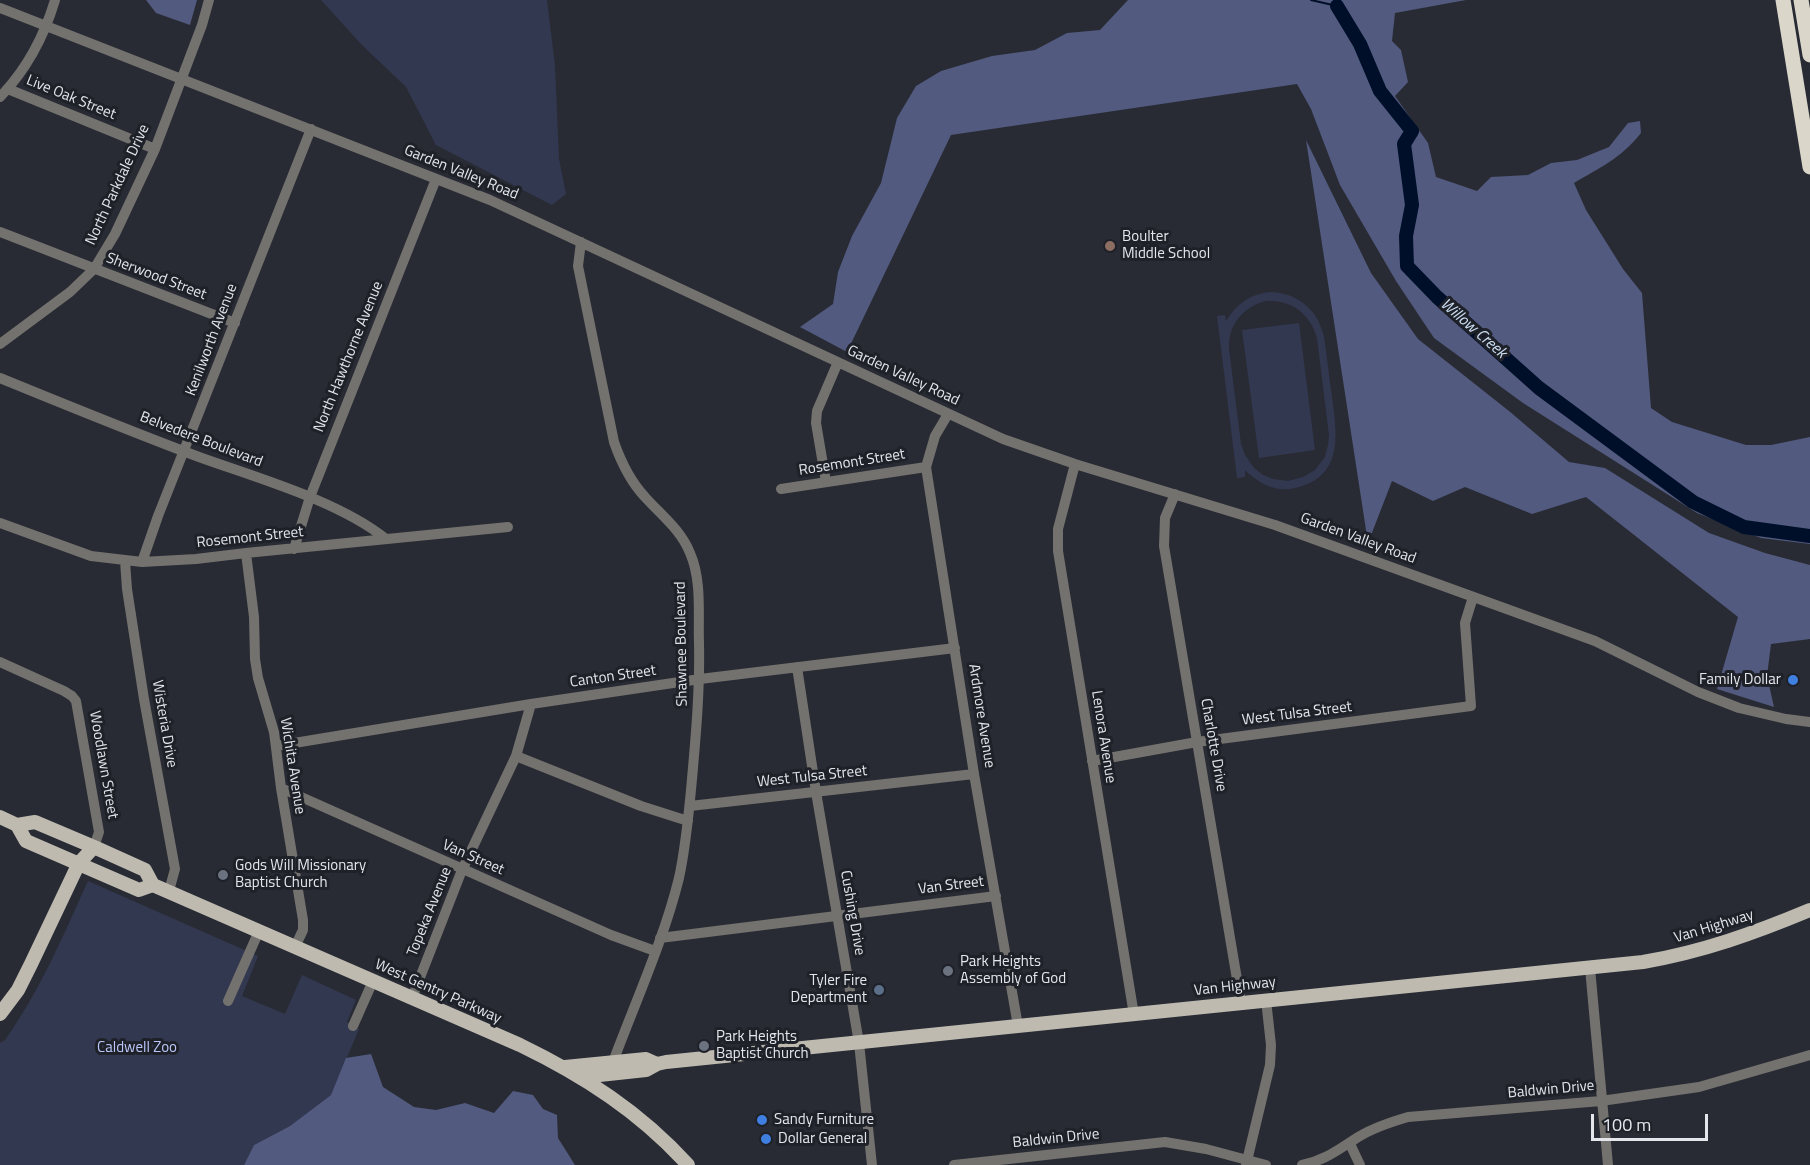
<!DOCTYPE html>
<html>
<head>
<meta charset="utf-8">
<style>
  body { margin:0 }
  #map { position:relative; width:1810px; height:1165px; overflow:hidden; background:#282b34; font-family:"Titillium Web",sans-serif }
  canvas { display:block }
  .scale { position:absolute; left:1591px; top:1114px; width:117px; height:27px; box-sizing:border-box; border:3px solid #e4e6ec; border-top:0; padding-left:8px; font-size:18px; line-height:21px; white-space:nowrap; color:#e4e6ec; -webkit-text-stroke:4px #1f2129; paint-order:stroke }
</style>
</head>
<body>
<div id="map">
<canvas width="1810" height="1165"></canvas>
<div class="scale">100 m</div>
</div>
<script>
const ctx = document.querySelector('canvas').getContext('2d');
ctx.lineJoin = 'round';
function fillPath(path, color) { ctx.fillStyle = color; ctx.fill(path, 'evenodd'); }
function trace(path, color, width, dash) { ctx.strokeStyle = color; ctx.lineWidth = width; ctx.lineCap = dash ? 'butt' : 'round'; ctx.setLineDash(dash || []); ctx.stroke(path); }
function label(font, color, halo, rows, align = 'center') {
  ctx.font = font + ' "Titillium Web",sans-serif'; ctx.lineWidth = 6; ctx.setLineDash([]); ctx.textBaseline = 'middle'; ctx.strokeStyle = halo; ctx.fillStyle = color; for (const [text, x, y, turn = 0] of rows) {
    ctx.save(); ctx.translate(x, y); ctx.rotate((+turn || 0) * Math.PI / 180); ctx.textAlign = isNaN(turn) ? turn : align; if (halo) ctx.strokeText(text, 0, 0); ctx.fillText(text, 0, 0); ctx.restore();
  }
}
const green = new Path2D(`
  M321 0H547L555 66 559 159 566 194 552 205 436 145 406 87 361 44Z
  M1272 292C1299 294 1318 310 1324 337 1327 357 1329 377 1332 397 1337 435 1344 477 1295 488 1276 493 1258 483 1245 470V477L1237 478 1217 316 1225 315 1226 321C1237 303 1252 293 1272 292ZM1265 301C1290 299 1310 313 1317 338L1329 435 1328 445 1325 457 1315 470 1303 477 1288 481 1273 479 1263 475 1254 468 1245 455 1241 444 1229 349C1228 325 1242 308 1265 301Z
  M1299 323 1315 450 1259 458 1242 330Z
  M88 881 258 956 242 996 285 1014 302 975 356 1000 347 1022 359 1029 331 1095 290 1126 254 1145 244 1165H0V1043L5 1040C40 991 63 936 88 881Z`);
const forest = new Path2D(`
  M146 0H197L190 25 156 13Z
  M1128 0H1466L1395 13 1392 41 1401 50 1408 82 1395 96 1428 143 1436 177 1477 191 1491 177 1528 175 1551 163 1577 160 1609 147 1628 123 1640 121 1641 133C1620 159 1601 167 1574 183L1586 210 1623 269 1642 293 1651 408 1672 422 1746 445H1771L1810 437V544L1761 538 1697 513 1523 403 1434 338 1396 281 1340 185 1311 109 1297 84 951 135 847 352 800 327 833 304 838 272 852 236 881 183 897 118 916 86 941 71 992 56 1035 50 1067 33 1100 30Z
  M1306 140 1371 273 1418 339 1509 411 1569 462 1605 468 1709 533 1765 553 1810 565V639L1771 644 1767 676 1774 707 1717 689 1738 617 1586 497 1532 514 1465 487 1433 501 1392 481 1368 543Z
  M371 1054 383 1087 414 1107 436 1110 465 1103 494 1113 513 1091 533 1095 543 1109 557 1115 558 1138 575 1165H244L254 1145 290 1126 331 1095 346 1058Z`);
const stream = new Path2D(`
  M1311 0 1337 6`);
const river = new Path2D(`
  M1337 6 1360 44 1380 91 1412 131 1404 144 1412 205 1406 236 1407 266 1437 297 1539 388 1693 502 1744 527 1810 536`);
const minor = new Path2D(`
  M0 8 490 200 1003 439 1075 464 1275 525 1595 641 1698 692 1739 708 1786 719 1810 722
  M8 89 155 149
  M0 97C27 69 44 37 55 0
  M0 232 235 323
  M581 242 578 266 614 442C621 462 630 481 645 497 661 515 681 530 690 553 702 580 698 614 699 643 700 689 696 734 692 779 689 812 686 846 679 878 664 939 635 1003 613 1062
  M0 344 70 292 94 269 115 234 155 149 202 25 209 0
  M0 378C66 405 132 432 199 457 257 478 339 501 386 539
  M948 414 935 436 926 467 974 774 1018 1026
  M1075 464 1058 529V551L1134 1015
  M826 482 816 423 817 411 838 362
  M781 489 926 467
  M1175 494 1165 518 1164 546 1241 1003
  M0 523 91 556 142 562 196 559 246 553 508 527
  M294 549 310 497 436 179
  M246 553 254 617 255 659 258 678 274 732 281 788 303 920V930L295 947
  M125 561 127 589 144 699 175 869 169 891
  M142 562 158 516 311 129
  M0 662 64 691 72 696 76 701 99 832 94 847
  M797 667 816 792 859 1043 872 1165
  M276 746 531 704 700 679 955 648
  M516 756 641 806 688 821
  M1092 761 1197 742 1471 706 1465 623 1473 597
  M281 788 611 935 655 951
  M690 806 974 774
  M660 938 996 896
  M1590 968 1608 1165
  M412 998 462 870 516 756 531 704
  M228 1001 259 931
  M353 1026 373 981
  M1350 1144 1360 1165
  M954 1165 1165 1142 1206 1149 1266 1165
  M1246 1165 1270 1065 1271 1045 1266 1000
  M1302 1165C1327 1160 1340 1148 1360 1136 1375 1127 1391 1122 1408 1117L1601 1101 1699 1087 1810 1055`);
const major = new Path2D(`
  M0 817 17 825 35 822 94 847 145 870 153 885 520 1045C584 1076 640 1112 688 1165
  M17 825 26 841 139 890 153 885
  M0 1014 18 990 31 964 79 863 94 847
  M565 1067 646 1059 657 1064
  M581 1077 646 1070 657 1064 666 1062 1643 962C1702 952 1755 933 1810 910`);
const highway = new Path2D(`
  M1783 0 1810 167
  M1801 0 1810 55`);
const markers = [
  [1110,246,6,"#8d6e63"],
  [1793,680,6,"#3f7fe0"],
  [223,875,6,"#6b7280"],
  [948,971,6,"#6b7280"],
  [879,990,6,"#5c6f8a"],
  [704,1046,6,"#6b7280"],
  [762,1120,6,"#3f7fe0"],
  [766,1139,6,"#3f7fe0"]
];
const streetNames = [
  ["Live Oak Street",71,98,22],
  ["Garden Valley Road",461,173,22],
  ["North Parkdale Drive",118,185,-65],
  ["Sherwood Street",156,277,21],
  ["Kenilworth Avenue",212,340,-69],
  ["North Hawthorne Avenue",349,357,-68],
  ["Garden Valley Road",903,376,25],
  ["Belvedere Boulevard",201,440,21],
  ["Rosemont Street",852,463,-9],
  ["Rosemont Street",250,538,-6],
  ["Garden Valley Road",1358,539,20],
  ["Shawnee Boulevard",682,644,-91],
  ["Canton Street",613,677,-8],
  ["West Tulsa Street",1297,714,-7],
  ["Ardmore Avenue",981,716,81],
  ["Wisteria Drive",164,724,80],
  ["Lenora Avenue",1103,737,81],
  ["Charlotte Drive",1213,745,80],
  ["Woodlawn Street",103,765,80],
  ["Wichita Avenue",292,766,81],
  ["West Tulsa Street",812,777,-6],
  ["Van Street",473,858,24],
  ["Van Street",951,886,-7],
  ["Topeka Avenue",430,912,-68],
  ["Cushing Drive",852,913,80],
  ["Van Highway",1714,927,-17],
  ["Van Highway",1235,987,-6],
  ["West Gentry Parkway",438,992,24],
  ["Baldwin Drive",1551,1090,-5],
  ["Baldwin Drive",1056,1139,-6]
];
const poiNames = [
  ["Boulter",1122,237],
  ["Middle School",1122,254],
  ["Family Dollar",1781,680,"right"],
  ["Gods Will Missionary",235,866],
  ["Baptist Church",235,883],
  ["Park Heights",960,962],
  ["Assembly of God",960,979],
  ["Tyler Fire",867,981,"right"],
  ["Department",867,998,"right"],
  ["Park Heights",716,1037],
  ["Baptist Church",716,1054],
  ["Sandy Furniture",774,1120],
  ["Dollar General",778,1139]
];
const parkNames = [
  ["Caldwell Zoo",137,1048]
];
const waterNames = [
  ["Willow Creek",1473,329,41]
];
fillPath(green, '#333851');
fillPath(forest, '#525a7f');
trace(stream, '#000f29', 2);
trace(river, '#000f29', 14);
trace(minor, '#74726e', 10);
trace(major, '#bebab0', 14);
trace(highway, '#dbd6ca', 15);
for (const [x, y, r, color] of markers) { const dot = new Path2D(); dot.arc(x, y, r, 0, 2 * Math.PI); ctx.fillStyle = color; ctx.fill(dot); trace(dot, '#1f2129', 2); }
label('15px', '#e4e6ec', '#1f2129', streetNames);
label('15px', '#e4e6ec', '#1f2129', poiNames, 'left');
label('15px', '#bbc7fa', '#1f2129', parkNames);
label('italic 16px', '#cde0f6', '#1f2129', waterNames);
</script>
</body>
</html>
